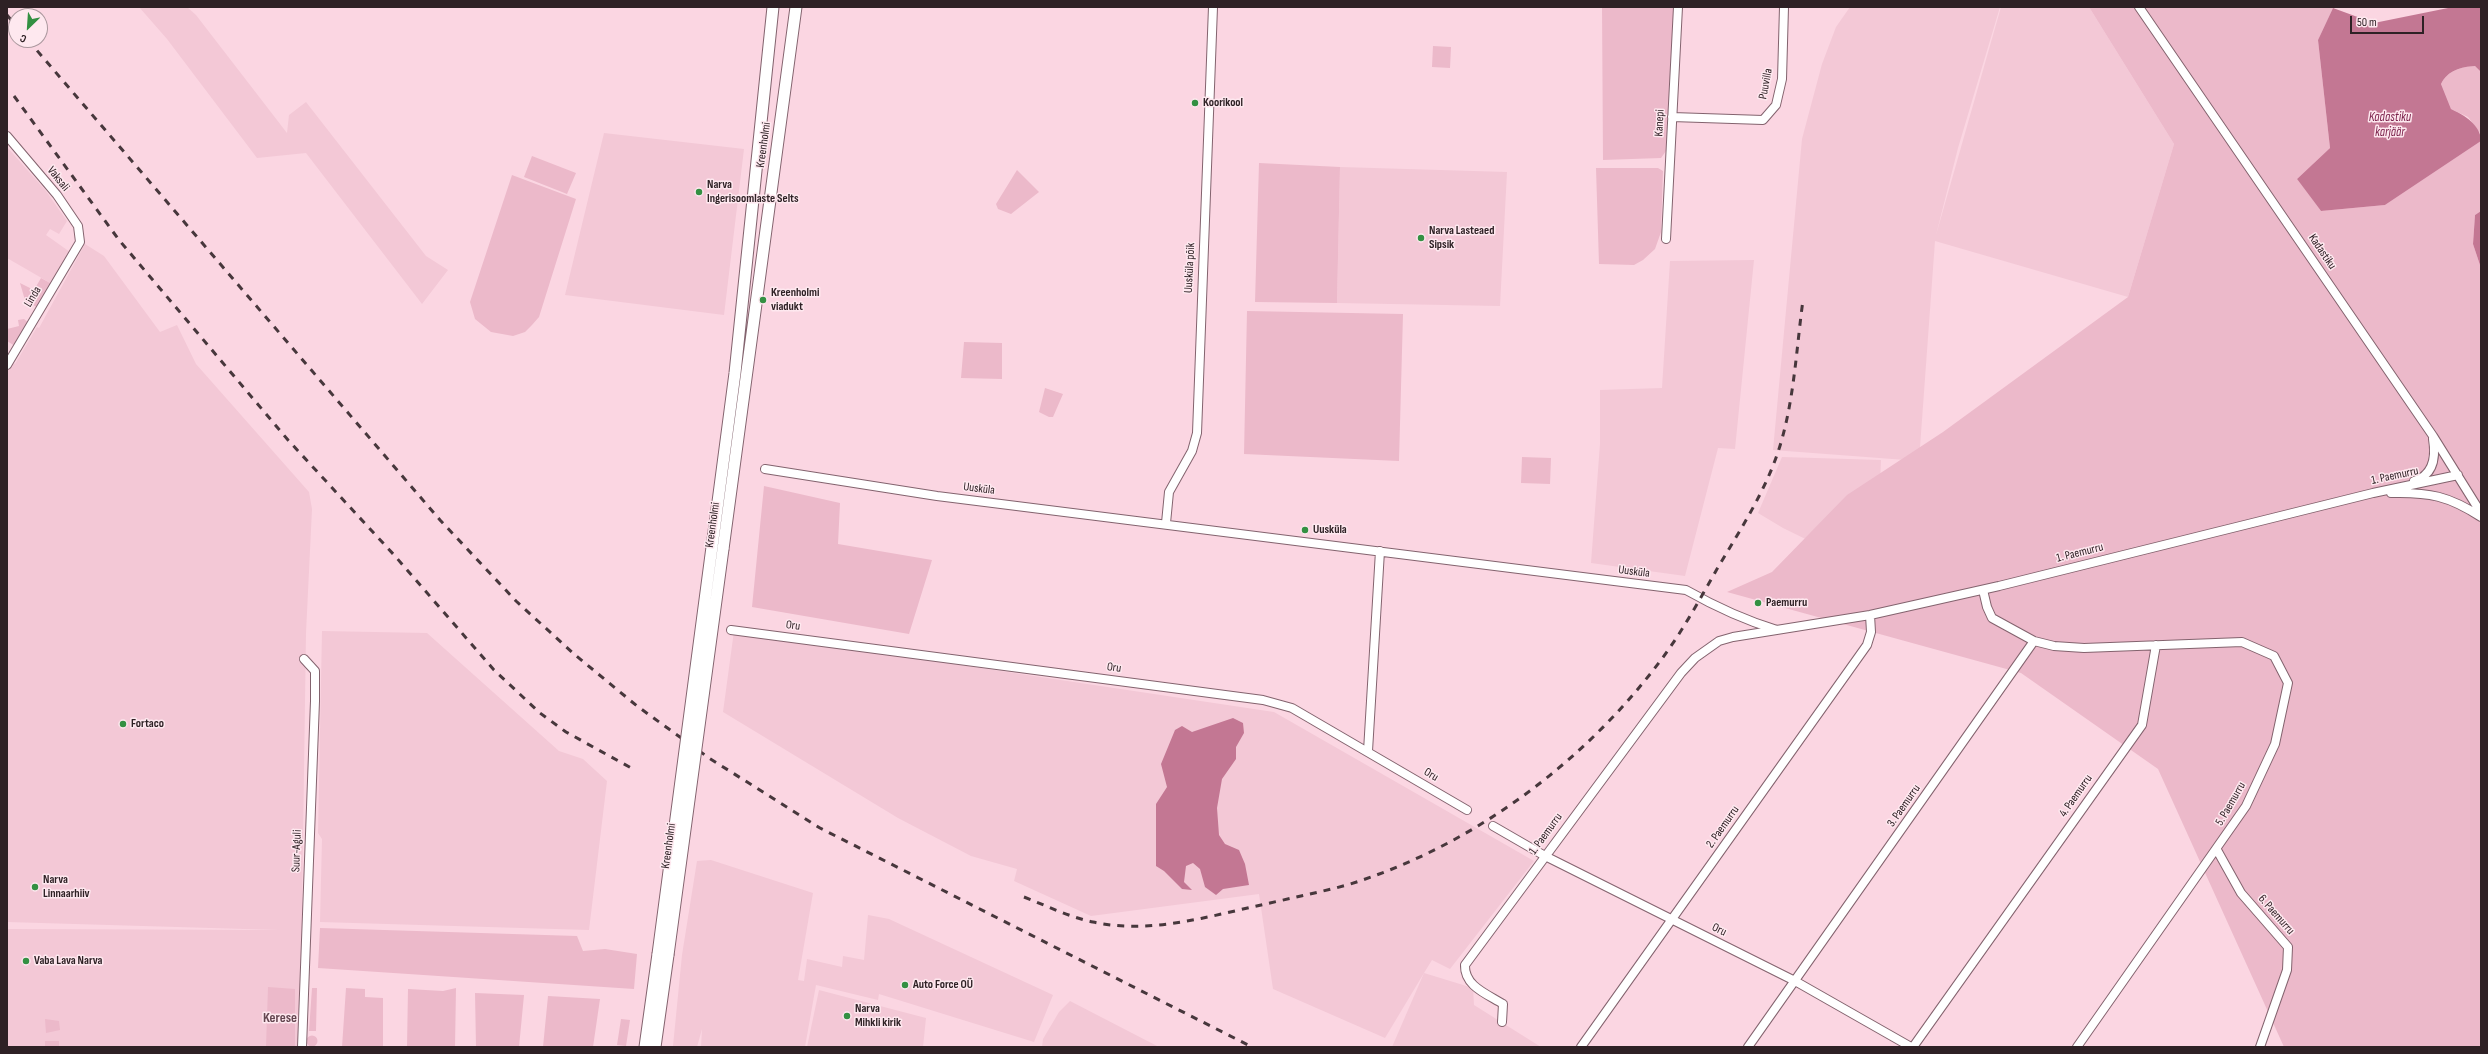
<!DOCTYPE html>
<html>
<head>
<meta charset="utf-8">
<style>
  body { margin:0 }
  #map { position:relative; width:2488px; height:1054px; overflow:hidden; background:#fbd6e2; font-family:"Sofia Sans Condensed",sans-serif }
  canvas { display:block }
  .frame { position:absolute; inset:0; border:8px solid #2e2125; pointer-events:none }
  .north { position:absolute; left:8px; top:8px; width:40px; height:40px; box-sizing:border-box; background:#fee8ef; border:1px solid #ab989e; border-radius:50%; rotate:205deg; font-size:11px; font-weight:700; line-height:16px; text-align:center; color:#2e2125 }
  .north::after { content:''; display:block; margin:auto; width:14px; height:18px; background:#339042; clip-path:polygon(50% 0,100% 100%,50% 72%,0 100%) }
  .scale { position:absolute; left:2350px; top:16px; width:74px; height:18px; box-sizing:border-box; border:2px solid #2e2125; border-top:0; padding-left:5px; font-size:12px; line-height:14px; white-space:nowrap; color:#2e2125; -webkit-text-stroke:3px #fee8ef; paint-order:stroke }
</style>
</head>
<body>
<div id="map">
<canvas width="2488" height="1054"></canvas>
<div class="frame"></div>
<div class="north">С</div>
<div class="scale">50 m</div>
</div>
<script>
const ctx = document.querySelector('canvas').getContext('2d');
ctx.lineJoin = 'round';
function fillPath(path, color) { ctx.fillStyle = color; ctx.fill(path, 'evenodd'); }
function trace(path, color, width, dash) { ctx.strokeStyle = color; ctx.lineWidth = width; ctx.lineCap = dash ? 'butt' : 'round'; ctx.setLineDash(dash || []); ctx.stroke(path); }
function label(font, color, halo, rows, align = 'center') {
  ctx.font = font + ' "Sofia Sans Condensed",sans-serif'; ctx.lineWidth = 3; ctx.setLineDash([]); ctx.textBaseline = 'middle'; ctx.strokeStyle = halo; ctx.fillStyle = color; for (const [text, x, y, turn = 0] of rows) {
    ctx.save(); ctx.translate(x, y); ctx.rotate((+turn || 0) * Math.PI / 180); ctx.textAlign = isNaN(turn) ? turn : align; if (halo) ctx.strokeText(text, 0, 0); ctx.fillText(text, 0, 0); ctx.restore();
  }
}
const built = new Path2D(`
  M139 7H187L196 15 287 133 289 115 306 102 426 256 448 270 422 304 306 153 257 158 167 39Z
  M1850 7H2000L1958 148 1936 235 2001 7H2089L2174 144 2128 297 1935 241 1919 461 1773 450 1802 139 1822 64 1836 27Z
  M604 133 744 149 724 315 565 295Z
  M7 147 46 191 67 221 59 234 50 229 46 235 70 252 52 284 7 258Z
  M1340 167 1507 172 1500 306 1337 303Z
  M85 244 104 256 160 332 177 325 196 364 309 492 312 509 306 633 300 1047H7V929L279 930 7 922V372L12 362 15 364 37 327 39 328Z
  M1754 260 1735 449 1718 448 1685 576 1591 563 1600 444V390L1662 388 1670 261Z
  M1782 457 1881 460 1877 555 1830 551 1783 528 1758 513Z
  M322 631 427 633 559 751 583 759 607 781 589 930 320 922 322 839 318 833Z
  M734 631 1274 712 1534 861 1450 969 1432 960 1424 973 1473 988 1474 1005 1541 1047H1392L1424 973 1385 1038 1273 989 1259 894 1091 916 1014 881 1017 869 971 856 898 818 723 712Z
  M711 860 813 893 798 980 804 981 807 959 842 967 843 956 864 960 868 915 889 919 1053 995 1034 1042 879 994 878 1000 816 985 805 1047H701L702 1029 697 1047 673 1046 682 955 697 861Z
  M819 990 926 1018 923 1047H807Z
  M1070 1001 1159 1047H1042L1043 1039 1059 1012Z`);
const green = new Path2D(`
  M1602 7H1674L1666 151 1661 158 1603 160Z
  M2089 7 2333 8 2318 40 2330 148 2297 179 2321 211 2385 205 2481 141V211L2475 215 2473 244 2481 268V1047H2284L2158 769 2021 673 1727 592 1772 572 1847 495 1943 432 2128 297 2174 144Z
  M1433 46 1451 47 1450 68 1432 67Z
  M2475 66 2481 72V134L2468 117 2451 109 2441 84C2448 70 2461 67 2475 66Z
  M532 156 576 173 567 194 524 177Z
  M1259 163 1340 167 1337 303 1255 302Z
  M1596 168H1658L1663 171 1661 232 1655 249 1643 260 1634 265 1599 264Z
  M1017 170 1039 192 1011 214 998 209 996 204Z
  M512 175 576 199 539 317 532 325 525 332 513 336 491 332 475 319 470 302Z
  M41 278 52 284 38 308 33 305 27 307 20 283 34 290Z
  M1247 311 1403 314 1399 461 1244 454Z
  M24 319 29 323 15 346 7 341V329L19 326 18 320Z
  M964 342 1002 343V379L961 378Z
  M1045 388 1063 394 1053 417H1049L1039 412Z
  M1522 457 1551 458 1550 484 1521 483Z
  M764 486 840 503 838 544 932 560 909 634 752 607Z
  M320 928 577 936 583 951 605 949 637 954 634 989 318 968Z
  M268 987 295 989V1047H266Z
  M312 988H317L316 1031H309Z
  M346 988 365 989V997L383 998V1047H342Z
  M456 988 455 1047H407L408 989 443 991Z
  M475 993 524 995 519 1047H476Z
  M548 996 600 999 593 1047H543Z
  M45 1019 59 1021 60 1030 46 1033Z
  M621 1019 630 1020 626 1046 617 1045Z
  M306.5 1041a5.5 5.5 0 1 1 11 0a5.5 5.5 0 1 1-11 0Z
  M45 1041H59V1047H45Z`);
const water = new Path2D(`
  M2453 7H2481V72L2475 66C2461 67 2448 70 2441 84L2451 109C2464 115 2481 125 2481 141L2385 205 2321 211 2297 179 2330 148 2318 40 2333 8 2374 23Z
  M2481 211V268L2473 244 2475 215Z
  M1233 718 1243 723 1244 733 1236 747V759L1222 779 1217 808 1219 835 1225 844 1239 850 1245 864 1249 885 1223 889 1216 895 1205 887 1200 869 1193 863 1186 866 1184 882 1192 890 1182 889 1164 871 1156 866V804L1167 787 1161 764 1175 730 1182 726 1192 732Z`);
const minor = new Path2D(`
  M2139 7 2433 436 2481 513
  M1672 117 1763 120 1776 105 1782 79 1784 7
  M7 136 57 195 78 226 80 242 7 365
  M1666 239 1678 7
  M765 469 937 496 1686 590C1716 607 1744 620 1777 630
  M2414 481C2434 475 2436 457 2433 439
  M2391 493C2429 492 2449 496 2481 517
  M1166 523 1169 492 1192 451 1197 433 1213 7
  M1983 590 1987 607 1992 618 2034 641 2054 646 2084 648 2242 642 2274 656 2288 683 2275 744 2246 806 2077 1047
  M731 630 1263 700 1292 708 1467 810
  M1368 751 1380 551
  M1493 826 1545 856 1795 981 1911 1047
  M2217 850 2241 893 2288 947 2287 970 2260 1047
  M1502 1022 1503 1004C1487 994 1464 986 1465 965L1681 673 1695 658 1719 641 1733 637 1870 615 1999 586 2373 493 2458 475
  M302 1047 315 701V671L304 659
  M1581 1047 1867 645 1871 632 1870 615
  M1748 1047 2034 641
  M1913 1047 2142 725 2156 645`);
const secondary = new Path2D(`
  M712 547 735 373 773 7
  M723 549 796 7
  M645 1047 658 954
  M655 1047 668 955`);
const rail = new Path2D(`
  M7 15 16 26
  M28 40 440 520 516 601 574 654 637 706 709 758 820 828 1252 1047
  M14 96 119 240 288 440 395 556 494 670 540 713 566 732 635 770
  M1024 897C1047 906 1069 917 1093 922 1152 935 1213 915 1270 903 1296 897 1321 892 1347 885 1471 847 1583 764 1661 660 1682 632 1700 599 1717 569 1739 532 1763 495 1777 455 1794 406 1796 351 1803 300`);
const secondaryBridge = new Path2D(`
  M658 954 712 547
  M668 955 723 549`);
const markers = [
  [1195,103,4,"#339042"],
  [699,192,4,"#339042"],
  [1421,238,4,"#339042"],
  [763,300,4,"#339042"],
  [1305,530,4,"#339042"],
  [1758,603,4,"#339042"],
  [123,724,4,"#339042"],
  [35,887,4,"#339042"],
  [26,961,4,"#339042"],
  [905,985,4,"#339042"],
  [847,1016,4,"#339042"]
];
const streetNames = [
  ["Puuvilla",1766,84,-79],
  ["Kanepi",1660,123,-87],
  ["Kreenholmi",764,145,-82],
  ["Vaksali",58,179,51],
  ["Kadastiku",2322,252,56],
  ["Uusküla põik",1190,268,-87],
  ["Linda",33,297,-59],
  ["1. Paemurru",2395,476,-12],
  ["Uusküla",979,489,7],
  ["Kreenholmi",713,525,-82],
  ["1. Paemurru",2080,553,-14],
  ["Uusküla",1634,572,7],
  ["Oru",793,626,7],
  ["Oru",1114,668,8],
  ["Oru",1431,775,31],
  ["4. Paemurru",2076,796,-55],
  ["5. Paemurru",2231,804,-60],
  ["3. Paemurru",1904,806,-55],
  ["2. Paemurru",1723,827,-55],
  ["1. Paemurru",1546,834,-54],
  ["Kreenholmi",669,846,-82],
  ["Suur-Aguli",297,851,-88],
  ["6. Paemurru",2276,915,49],
  ["Oru",1719,930,26]
];
const poiNames = [
  ["Koorikool",1203,103],
  ["Narva",707,185],
  ["Ingerisoomlaste Selts",707,199],
  ["Narva Lasteaed",1429,231],
  ["Sipsik",1429,245],
  ["Kreenholmi",771,293],
  ["viadukt",771,307],
  ["Uusküla",1313,530],
  ["Paemurru",1766,603],
  ["Fortaco",131,724],
  ["Narva",43,880],
  ["Linnaarhiiv",43,894],
  ["Vaba Lava Narva",34,961],
  ["Auto Force OÜ",913,985],
  ["Narva",855,1009],
  ["Mihkli kirik",855,1023]
];
const waterNames = [
  ["Kadastiku",2390,118],
  ["karjäär",2390,133]
];
const quarterNames = [
  ["Kerese",280,1018]
];
fillPath(built, '#f3c8d6');
fillPath(green, '#ecb9ca');
fillPath(water, '#c37793');
trace(minor, '#83636e', 10);
trace(secondary, '#83636e', 13);
trace(minor, '#fff', 8);
trace(secondary, '#fff', 11);
trace(rail, '#47373c', 3, [7, 7]);
trace(secondaryBridge, '#83636e', 13, []);
trace(secondaryBridge, '#fff', 11);
for (const [x, y, r, color] of markers) { const dot = new Path2D(); dot.arc(x, y, r, 0, 2 * Math.PI); ctx.fillStyle = color; ctx.fill(dot); trace(dot, '#fee8ef', 1.5); }
label('12px', '#2e2125', '#fee8ef', streetNames);
label('bold 12px', '#2e2125', '#fee8ef', poiNames, 'left');
label('italic 13px', '#7a1f49', '#fee8ef', waterNames);
label('bold 14px', '#654751', '#fee8ef', quarterNames);
</script>
</body>
</html>
